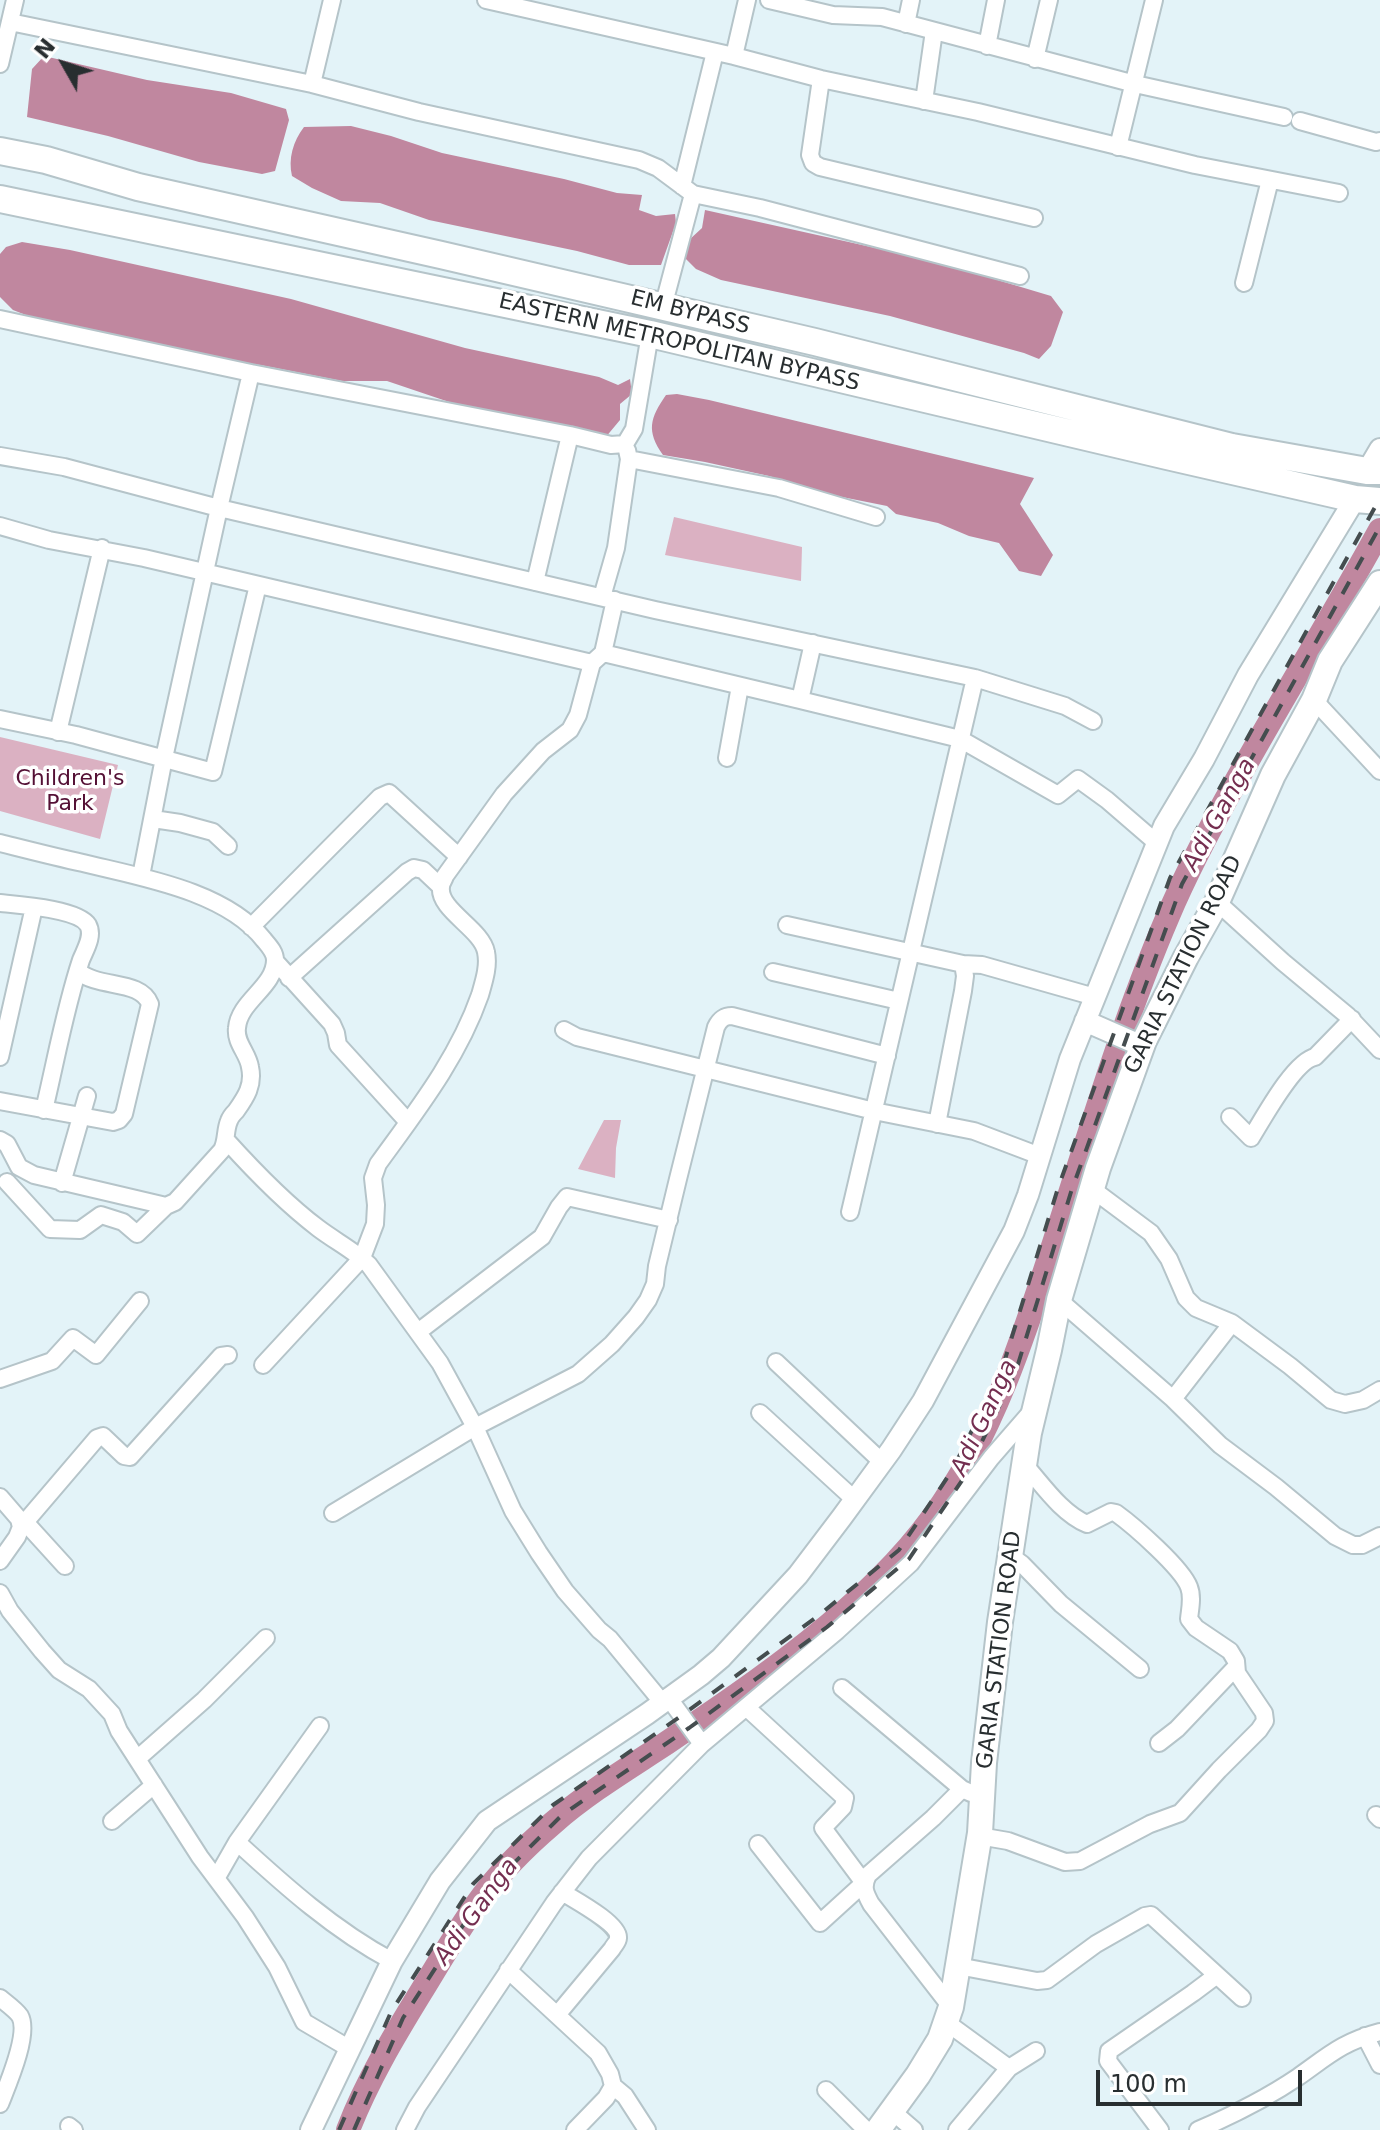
<!DOCTYPE html>
<html>
<head>
<meta charset="utf-8">
<style>
  body { margin:0 }
  #map { position:relative; width:1380px; height:2130px; overflow:hidden; background:#e3f3f8; font-family:"DejaVu Sans",sans-serif }
  canvas { display:block }
  .north { position:absolute; left:24px; top:24px; width:80px; height:80px; -webkit-text-stroke:6px #fff; paint-order:stroke; rotate:309deg; font-size:22px; font-weight:700; line-height:32px; text-align:center; color:#282e30 }
  .north::after { content:''; display:block; margin:auto; width:28px; height:36px; background:#282e30; clip-path:polygon(50% 0,100% 100%,50% 72%,0 100%) }
  .scale { position:absolute; left:1096px; top:2070px; width:206px; height:36px; box-sizing:border-box; border:4px solid #282e30; border-top:0; padding-left:10px; font-size:24px; line-height:28px; white-space:nowrap; color:#282e30; -webkit-text-stroke:6px #fff; paint-order:stroke }
</style>
</head>
<body>
<div id="map">
<canvas width="1380" height="2130"></canvas>
<div class="north">N</div>
<div class="scale">100 m</div>
</div>
<script>
const ctx = document.querySelector('canvas').getContext('2d');
ctx.lineJoin = 'round';
function fillPath(path, color) { ctx.fillStyle = color; ctx.fill(path, 'evenodd'); }
function trace(path, color, width, dash) { ctx.strokeStyle = color; ctx.lineWidth = width; ctx.lineCap = dash ? 'butt' : 'round'; ctx.setLineDash(dash || []); ctx.stroke(path); }
function label(font, color, halo, rows, align = 'center') {
  ctx.font = font + ' "DejaVu Sans",sans-serif'; ctx.lineWidth = 7; ctx.setLineDash([]); ctx.textBaseline = 'middle'; ctx.strokeStyle = halo; ctx.fillStyle = color; for (const [text, x, y, turn = 0] of rows) {
    ctx.save(); ctx.translate(x, y); ctx.rotate((+turn || 0) * Math.PI / 180); ctx.textAlign = isNaN(turn) ? turn : align; if (halo) ctx.strokeText(text, 0, 0); ctx.fillText(text, 0, 0); ctx.restore();
  }
}
const green = new Path2D(`
  M674 517 802 547 801 581 665 555Z
  M0 737 118 765 100 839 0 811Z
  M604 1120H621L616 1148 615 1178 578 1169Z`);
const water = new Path2D(`
  M44 56 147 80 231 93 286 109 289 120 275 171 262 174 199 162 108 136 27 117 32 69Z
  M351 126 391 136 442 153 564 179 617 193 642 195 639 210 656 216 675 214 676 223 661 265H629L577 251 429 220 380 203 341 201 312 188 292 176C288 159 293 141 304 127Z
  M705 210 934 261 1051 296 1063 312 1051 346 1039 359 1024 353 890 316 721 280 696 269 685 258 689 240 702 228Z
  M22 242 70 250 291 299 465 348 599 377 618 385 630 379 632 394 620 404V420L605 438 516 420 458 405 387 381H342L260 365 206 359 115 335 41 321 13 310 0 297V254L6 247Z
  M677 394 709 400 1034 478 1020 504 1053 555 1041 576 1019 571 999 543 969 536 938 523 896 514 887 506 827 494 769 476 705 462 663 455C646 431 650 418 666 395Z`);
const river = new Path2D(`
  M348 2130C367 2081 394 2036 421 1992 440 1961 458 1930 479 1901 500 1872 526 1846 553 1823 587 1793 627 1769 665 1744 757 1682 867 1608 933 1517 991 1438 1025 1333 1055 1240 1090 1132 1123 1021 1168 916 1187 871 1210 828 1234 785 1281 700 1333 616 1380 530`);
const minor = new Path2D(`
  M486 0 734 56 821 79 978 112 1195 165 1339 193
  M769 0 833 15 882 17 1135 84 1284 117
  M10 22 312 84 419 112 639 160 658 168 693 194
  M906 24 911 0
  M987 46 996 0
  M734 56 747 0
  M1035 59 1049 0
  M0 64 15 0
  M821 79 810 155 813 163 820 167 1034 218
  M312 84 332 0
  M924 101 934 31
  M1300 121 1376 142 1380 141
  M1118 147 1154 0
  M682 186 715 52
  M1244 283 1270 180
  M663 307 693 194 760 208 1020 276
  M0 319 251 373 570 435 611 445 625 444 634 429 650 334
  M0 456 64 467 215 507 655 610 975 678 850 1212
  M629 459 779 488 876 517
  M0 526 49 540 144 558 592 663
  M535 582 570 435
  M602 597 616 548 629 459 627 450
  M813 643 800 700 960 739 1058 795 1078 779 1107 800 1158 844
  M603 653 615 600
  M975 678 1065 706 1093 721
  M1314 700 1380 771
  M0 719 76 735 213 772 258 585
  M58 732 102 548
  M727 758 740 686
  M153 819 180 823 213 832 228 846
  M0 843C28 850 55 857 83 863 140 877 226 891 264 940 269 946 275 952 275 960 275 987 239 1001 237 1028 235 1043 248 1053 250 1067 254 1085 246 1097 236 1111 234 1113 230 1118 229 1121 225 1130 227 1140 222 1150L175 1202 166 1206 34 1175 19 1167 7 1144 0 1140
  M141 876 164 758 219 508 251 373
  M1217 902 1283 962 1348 1016 1380 1050
  M0 903C19 905 78 909 88 925 94 936 85 950 81 960 65 1008 56 1060 44 1110
  M787 925 963 964 965 976 963 991 937 1124
  M251 927 380 797 389 793 459 857
  M275 961 332 1024 336 1033 338 1045 408 1122
  M963 964 982 965 1095 997
  M773 972 899 1001
  M289 978 407 872 414 868 423 870 441 887
  M564 1030 577 1037 874 1111 974 1131 1040 1156
  M0 1057 34 907
  M0 1101 113 1122 119 1120 124 1114 150 1004C141 979 98 989 78 971
  M1230 1117 1251 1138C1263 1119 1294 1061 1315 1057L1352 1019
  M227 1141C255 1172 285 1203 318 1228 335 1241 355 1251 369 1265L440 1363 475 1427 513 1511 539 1553 565 1591 599 1630 610 1639 662 1702
  M7 1182 50 1229 80 1230 101 1215 123 1222 137 1234 166 1206
  M62 1183 87 1096
  M1092 1189 1151 1233 1169 1259 1186 1298 1196 1308 1232 1323
  M1059 1300 1173 1399 1220 1445 1276 1487 1335 1536 1353 1545H1362L1380 1536
  M418 1332 542 1237 559 1207 567 1197 669 1220
  M776 1362 882 1462
  M263 1365 362 1258 375 1224 376 1205 373 1178 378 1164C417 1110 458 1058 480 995 484 981 489 966 486 952 482 929 438 910 441 887 441 883 444 880 445 876L504 794 543 751 570 730 578 715 592 663 603 653 800 700
  M0 1379 52 1361 73 1338 96 1355 140 1301
  M1173 1399 1232 1323 1290 1366 1331 1400 1345 1404 1363 1400 1380 1390
  M760 1413 855 1500
  M0 1497 19 1519 21 1527
  M333 1513 475 1427 578 1374 612 1344 636 1317 648 1300 655 1284 657 1266 678 1179 716 1027C720 1019 724 1016 732 1016L887 1056
  M25 1522 65 1566
  M1011 1556 1022 1564 1061 1604 1140 1669
  M0 1561 17 1537 21 1527 97 1438 103 1436 124 1456 130 1457 221 1356 228 1355
  M0 1593 10 1611 42 1651 59 1670 89 1689 112 1714 119 1731 200 1857 245 1917 277 1967 304 2022 350 2049
  M842 1688 962 1789 971 1793
  M668 1697 702 1744
  M746 1707 845 1798 843 1807 823 1828 864 1883 820 1923 758 1844
  M1159 1743 1177 1729 1235 1668
  M137 1759 204 1700 266 1638
  M1376 1815 1380 1819
  M112 1821 154 1785
  M979 1836 1008 1841 1065 1862 1080 1861 1150 1824 1180 1813 1219 1770 1259 1730 1265 1721 1264 1713 1237 1673 1236 1661 1230 1651 1196 1628 1189 1619C1190 1609 1193 1597 1189 1587 1182 1568 1134 1526 1116 1513L1111 1512 1087 1524C1061 1513 1042 1484 1024 1464
  M237 1842C285 1886 334 1930 392 1961
  M217 1877 237 1842 320 1726
  M958 1966 1037 1981 1047 1980 1096 1944 1145 1916 1151 1915 1242 1998
  M508 1970 598 2053 610 2074 613 2086 606 2098 575 2130
  M0 1998C6 2003 16 2010 20 2016 30 2034 7 2086 0 2104
  M951 2007 871 1904C865 1893 862 1887 868 1875L933 1818 962 1789
  M557 2015 612 1949C614 1945 618 1942 618 1938 620 1924 573 1899 562 1892
  M946 2022 1009 2068 957 2130
  M1365 2036 1380 2065
  M1009 2068 1036 2051
  M613 2086 625 2096 647 2130
  M826 2090 866 2130
  M892 2111 914 2130
  M69 2126 74 2130
  M405 2130 417 2107 554 1903 589 1858 702 1744 837 1631 911 1563 991 1458 1031 1412
  M1160 2130 1108 2061 1109 2051 1193 1993 1217 1975
  M1198 2130C1233 2115 1267 2098 1298 2077 1328 2056 1342 2042 1380 2032`);
const tertiary = new Path2D(`
  M1367 471 1380 449
  M1085 1021 1142 1046
  M311 2130 392 1961 440 1881 487 1821 647 1714 701 1675 721 1658 798 1575 842 1517 891 1450 923 1401 1014 1231 1028 1195 1070 1059 1164 826 1204 759 1248 675 1355 499`);
const secondary = new Path2D(`
  M878 2130 918 2075 940 2039 951 2007 980 1833 984 1763 1000 1622 1029 1433 1049 1350 1059 1300 1098 1168 1144 1041 1186 957 1217 902 1273 775 1314 700 1330 661 1380 583`);
const primary = new Path2D(`
  M0 151 46 160 138 187 441 255 815 342 1232 447 1367 471H1380
  M0 199 650 334 1167 456 1355 499 1380 501`);
const rail = new Path2D(`
  M339 2130 391 2012 473 1884 553 1805 681 1716 818 1616 899 1550 953 1469 1002 1369 1058 1188 1170 878 1380 498
  M354 2130 403 2018 484 1893 562 1815 689 1728 827 1627 909 1559 965 1476 1015 1374 1071 1192 1182 884 1380 526`);
const streetNames = [
  ["EM BYPASS",690,313,14],
  ["EASTERN METROPOLITAN BYPASS",679,343,13],
  ["GARIA STATION ROAD",1184,965,-64],
  ["GARIA STATION ROAD",1000,1650,-83]
];
const parkNames = [
  ["Children's",70,779],
  ["Park",70,804]
];
const waterNames = [
  ["Adi Ganga",1220,815,-61],
  ["Adi Ganga",985,1418,-65],
  ["Adi Ganga",477,1912,-54]
];
fillPath(green, '#dbb1c2');
fillPath(water, '#c0879f');
trace(river, '#c0879f', 24);
trace(minor, '#b5c4c9', 20);
trace(tertiary, '#b5c4c9', 24);
trace(secondary, '#b5c4c9', 28);
trace(primary, '#b5c4c9', 30);
trace(minor, '#fff', 16);
trace(tertiary, '#fff', 20);
trace(secondary, '#fff', 24);
trace(primary, '#fff', 26);
trace(rail, '#454d4f', 4, [14, 14]);
label('22px', '#282e30', '#fff', streetNames);
label('22px', '#541035', '#fff', parkNames);
label('italic 24px', '#742e50', '#fff', waterNames);
</script>
</body>
</html>
